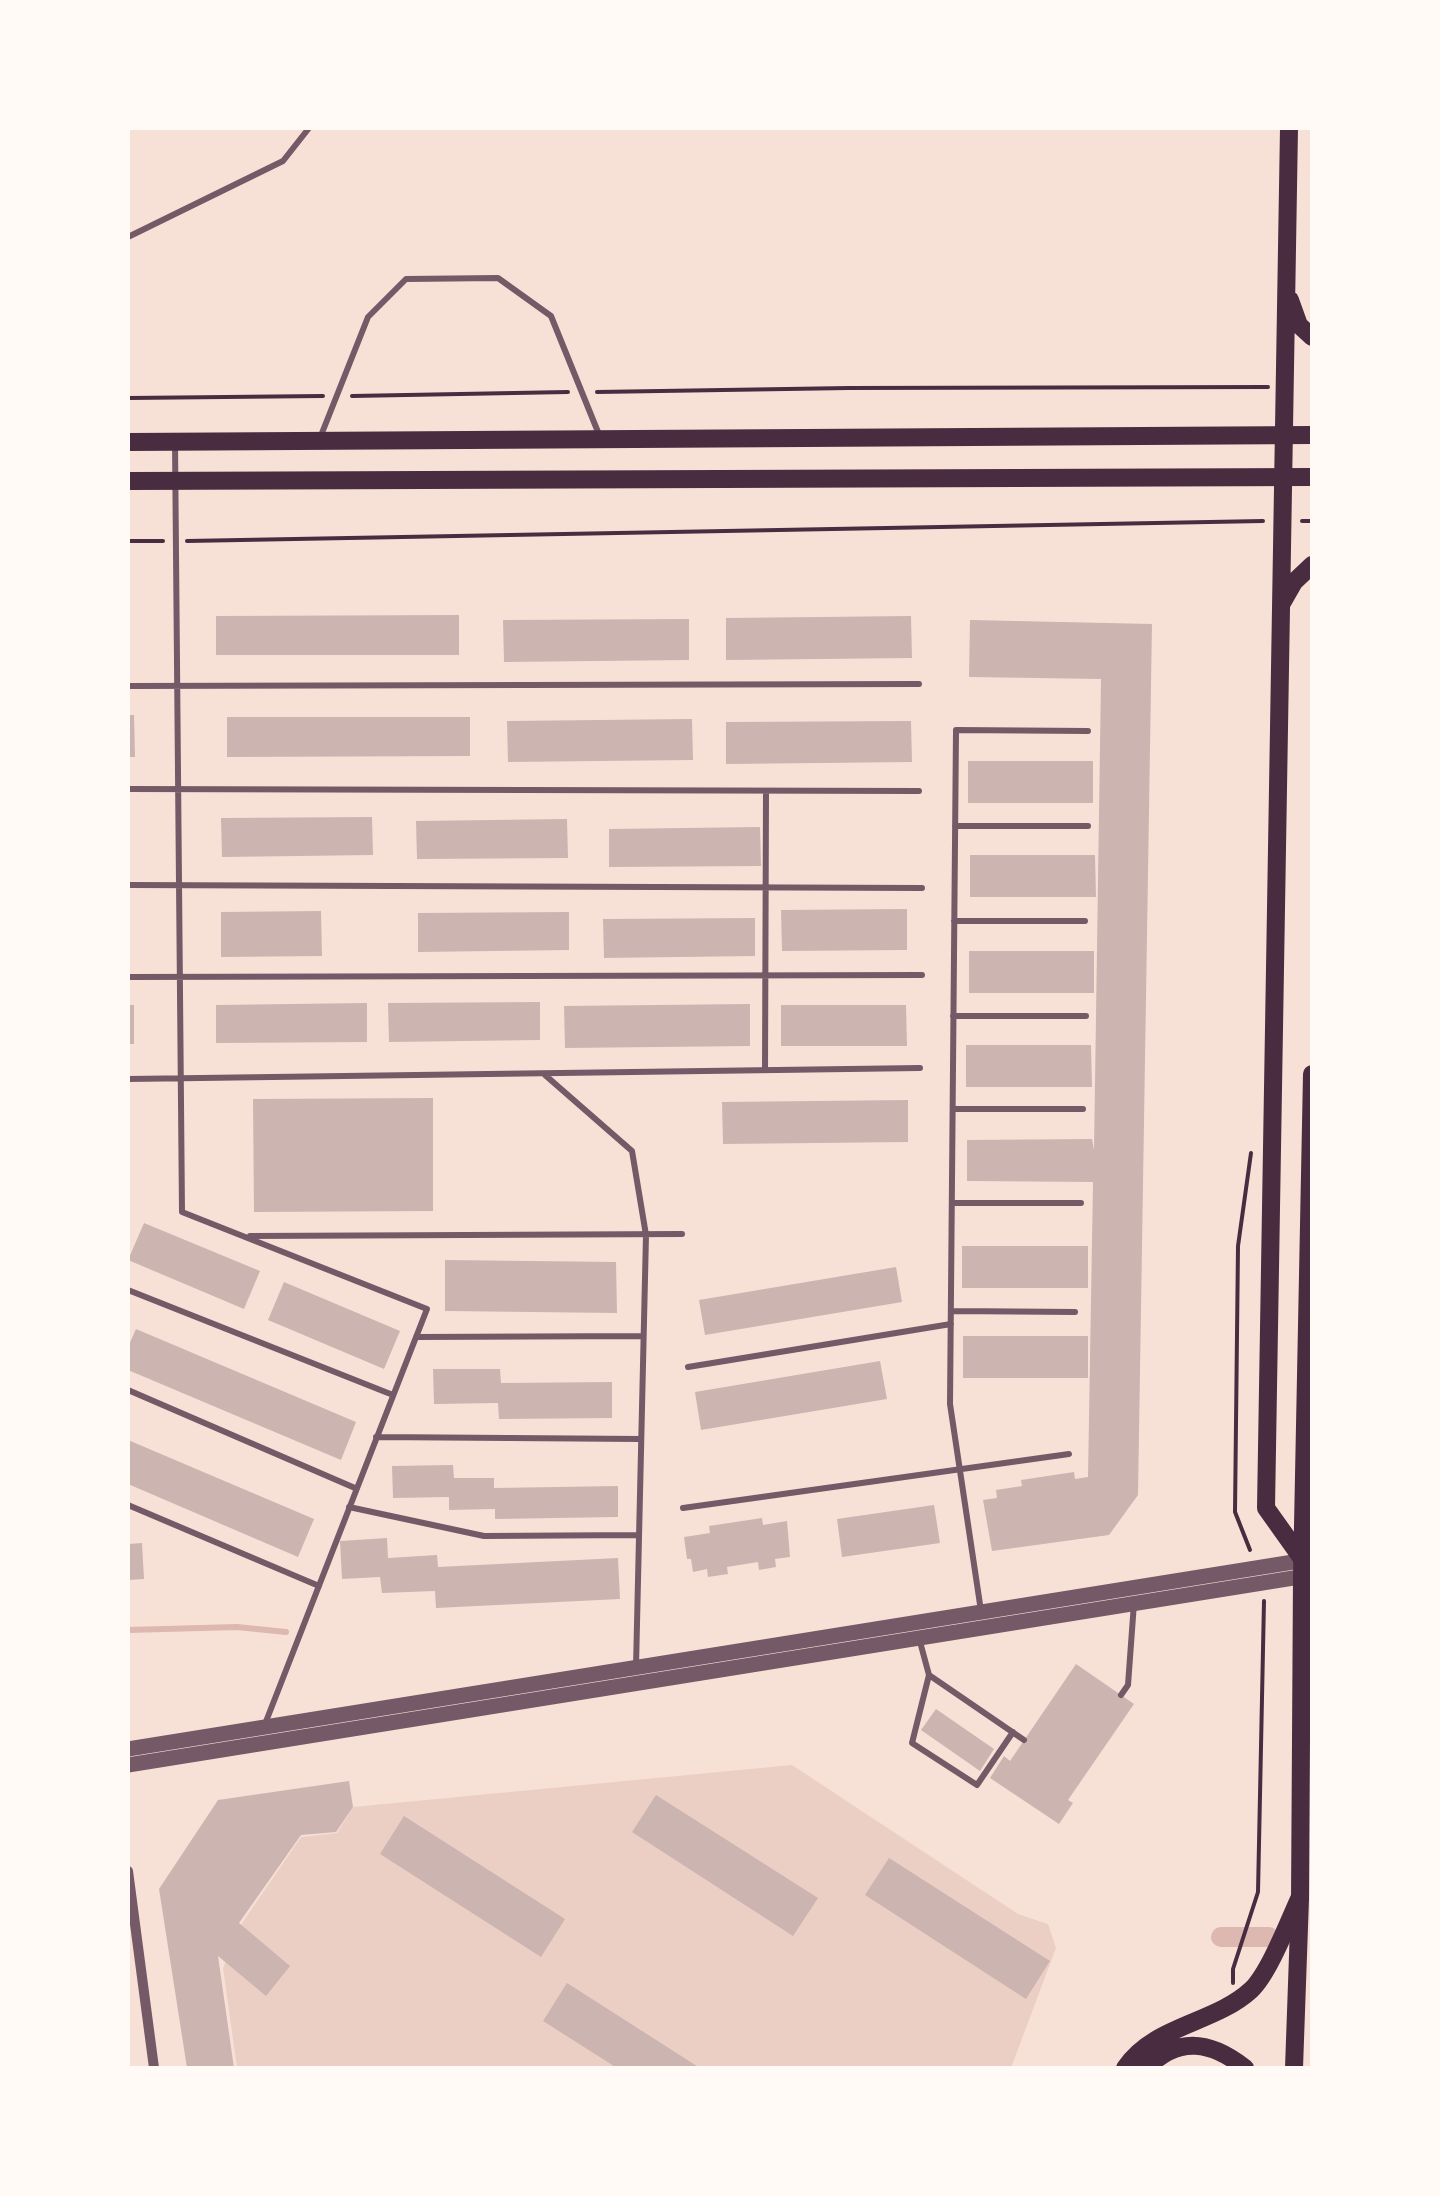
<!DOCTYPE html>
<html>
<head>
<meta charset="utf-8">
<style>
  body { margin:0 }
  #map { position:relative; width:1440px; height:2196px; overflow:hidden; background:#f7e1d7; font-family:"PT Serif",serif }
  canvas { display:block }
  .frame { position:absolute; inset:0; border:130px solid #fffaf5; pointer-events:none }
</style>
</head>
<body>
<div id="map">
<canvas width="1440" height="2196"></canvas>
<div class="frame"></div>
</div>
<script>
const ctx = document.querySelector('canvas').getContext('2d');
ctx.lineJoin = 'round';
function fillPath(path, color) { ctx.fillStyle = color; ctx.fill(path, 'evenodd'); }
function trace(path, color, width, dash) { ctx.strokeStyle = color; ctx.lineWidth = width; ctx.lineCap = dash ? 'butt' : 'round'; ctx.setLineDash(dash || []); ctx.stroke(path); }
const green = new Path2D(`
  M792 1765 1018 1914 1048 1924 1056 1948 1011 2068H237L223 1968 242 1923 301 1837 337 1833 353 1807Z`);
const stream = new Path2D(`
  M128 1630 237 1627 286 1632`);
const canal = new Path2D(`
  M1221 1937H1269`);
const building = new Path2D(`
  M459 615V655H216V616Z
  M911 616 912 658 726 660V618Z
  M689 619V660L504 662 503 620Z
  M970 620 1152 624 1138 1495 1109 1535 992 1551 983 1500 997 1498 996 1490 1022 1486 1021 1480 1074 1472 1075 1479 1088 1477 1093 1182 967 1181V1140L1092 1139 1094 1150 1101 679 969 677Z
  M128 715H134L135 757H128Z
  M227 717H470V756L227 757Z
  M692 719 693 760 508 762 507 721Z
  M911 721 912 762 726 764V722Z
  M968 761H1093V803H968Z
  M372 817 373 855 222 857 221 818Z
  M567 819 568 858 417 859 416 821Z
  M760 827 761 866 609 867V829Z
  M970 855H1095L1096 897H970Z
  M907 909V950L782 951 781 910Z
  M321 911 322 956 221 957V912Z
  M569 912V950L418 952V913Z
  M755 918V956L604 958 603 919Z
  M969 951H1094V993H969Z
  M540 1002V1040L389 1042 388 1003Z
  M367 1003V1042L216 1043V1005Z
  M750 1004V1046L565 1048 564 1006Z
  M128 1005H134V1044H128Z
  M781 1005H906L907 1046H781Z
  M966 1045H1091L1092 1087H966Z
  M433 1098V1211L254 1212 253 1099Z
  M908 1100V1142L723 1144 722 1102Z
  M144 1223 260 1271 244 1309 128 1260Z
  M962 1246H1088V1288H962Z
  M445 1260 616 1262 617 1313 445 1311Z
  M896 1267 902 1302 705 1335 699 1300Z
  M284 1282 400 1331 384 1369 268 1320Z
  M136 1329 356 1422 341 1460 128 1370V1347Z
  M963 1336H1088V1378H963Z
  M880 1361 887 1399 701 1430 695 1392Z
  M433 1369H500L501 1383 612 1382V1418L499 1419 498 1403 434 1404Z
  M128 1440 314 1519 298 1557 128 1484Z
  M453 1465 454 1478H494V1488L618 1486V1517L495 1519V1509L449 1510V1497L393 1498 392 1466Z
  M934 1505 940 1543 842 1557 837 1519Z
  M762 1518 763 1525 787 1521 790 1557 775 1559 776 1567 759 1570 758 1562 727 1567 728 1574 708 1577 707 1569 693 1572 691 1559H687L684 1537 710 1533 709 1526Z
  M387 1538 388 1558 437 1555 438 1567 618 1558 620 1599 436 1608 435 1591 382 1593 380 1577 342 1579 340 1541Z
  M142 1543 144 1579 128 1580V1544Z
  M1076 1664 1134 1704 1068 1800 1073 1803 1059 1824 990 1778 1004 1756 1010 1761Z
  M936 1709 994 1749 980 1771 921 1730Z
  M349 1781 353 1807 336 1832 301 1835 239 1923 290 1966 266 1996 218 1956 234 2068H187L159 1889 218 1800Z
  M656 1795 818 1898 793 1936 632 1832Z
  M404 1816 565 1919 541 1957 380 1854Z
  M889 1858 1050 1961 1026 1999 865 1895Z
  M567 1983 700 2068H617L543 2021Z`);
const path = new Path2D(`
  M597 392 849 388 1268 387
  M352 396 568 392
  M128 398 323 396
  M1302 521H1312
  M128 541H163
  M187 541 1263 521
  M1250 1550 1235 1512 1238 1246 1251 1153
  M1233 1983V1969L1258 1892 1264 1601`);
const service = new Path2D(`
  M128 237 283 161 309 128
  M320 438 368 317 406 279 498 278 551 316 600 437
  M175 443 182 1212 427 1309 265 1724
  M128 686 919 684
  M128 789 919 791
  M955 826H1088
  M128 885 922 888
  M954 921H1085
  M128 977 922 975
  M953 1016H1086
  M765 1070 766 791
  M545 1075 632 1151 646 1235 636 1667
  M128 1079 920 1068
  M953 1109H1083
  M952 1203H1081
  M250 1236 682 1234
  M128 1290 393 1395
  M951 1311 1075 1312
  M416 1337 643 1336
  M688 1367 951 1324
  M128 1390 355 1488
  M376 1437 641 1439
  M128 1505 319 1586
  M349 1507 484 1536 639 1535
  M683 1508 1069 1454
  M981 1611 950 1404 956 730 1088 731
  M919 1638 929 1675 1024 1740
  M929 1675 912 1743 977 1785 1013 1732
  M1121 1695 1128 1685 1134 1603`);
const minor = new Path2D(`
  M128 1871 154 2068`);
const tertiary = new Path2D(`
  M128 1749 1312 1559
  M128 1765 1312 1575`);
const secondary = new Path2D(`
  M1289 128 1266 1508 1303 1560
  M1290 300 1299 325 1312 337
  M1282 603 1294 582 1312 565
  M1125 2068C1154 2025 1214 2024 1251 1990 1269 1973 1288 1923 1299 1899
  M1147 2068C1179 2035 1212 2042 1245 2068`);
const primary = new Path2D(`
  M128 442 1312 435
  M128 481 1312 477
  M1294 2068 1300 1899 1302 1576 1312 1074`);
fillPath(green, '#ebcfc5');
trace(stream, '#dcb8b0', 6);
trace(canal, '#dcb8b0', 20);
fillPath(building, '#ccb4b1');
trace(path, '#4a2c40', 4);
trace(service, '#755966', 6);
trace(minor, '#755966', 10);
trace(tertiary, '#755966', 15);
trace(secondary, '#4a2c40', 18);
trace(primary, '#4a2c40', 18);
</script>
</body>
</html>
